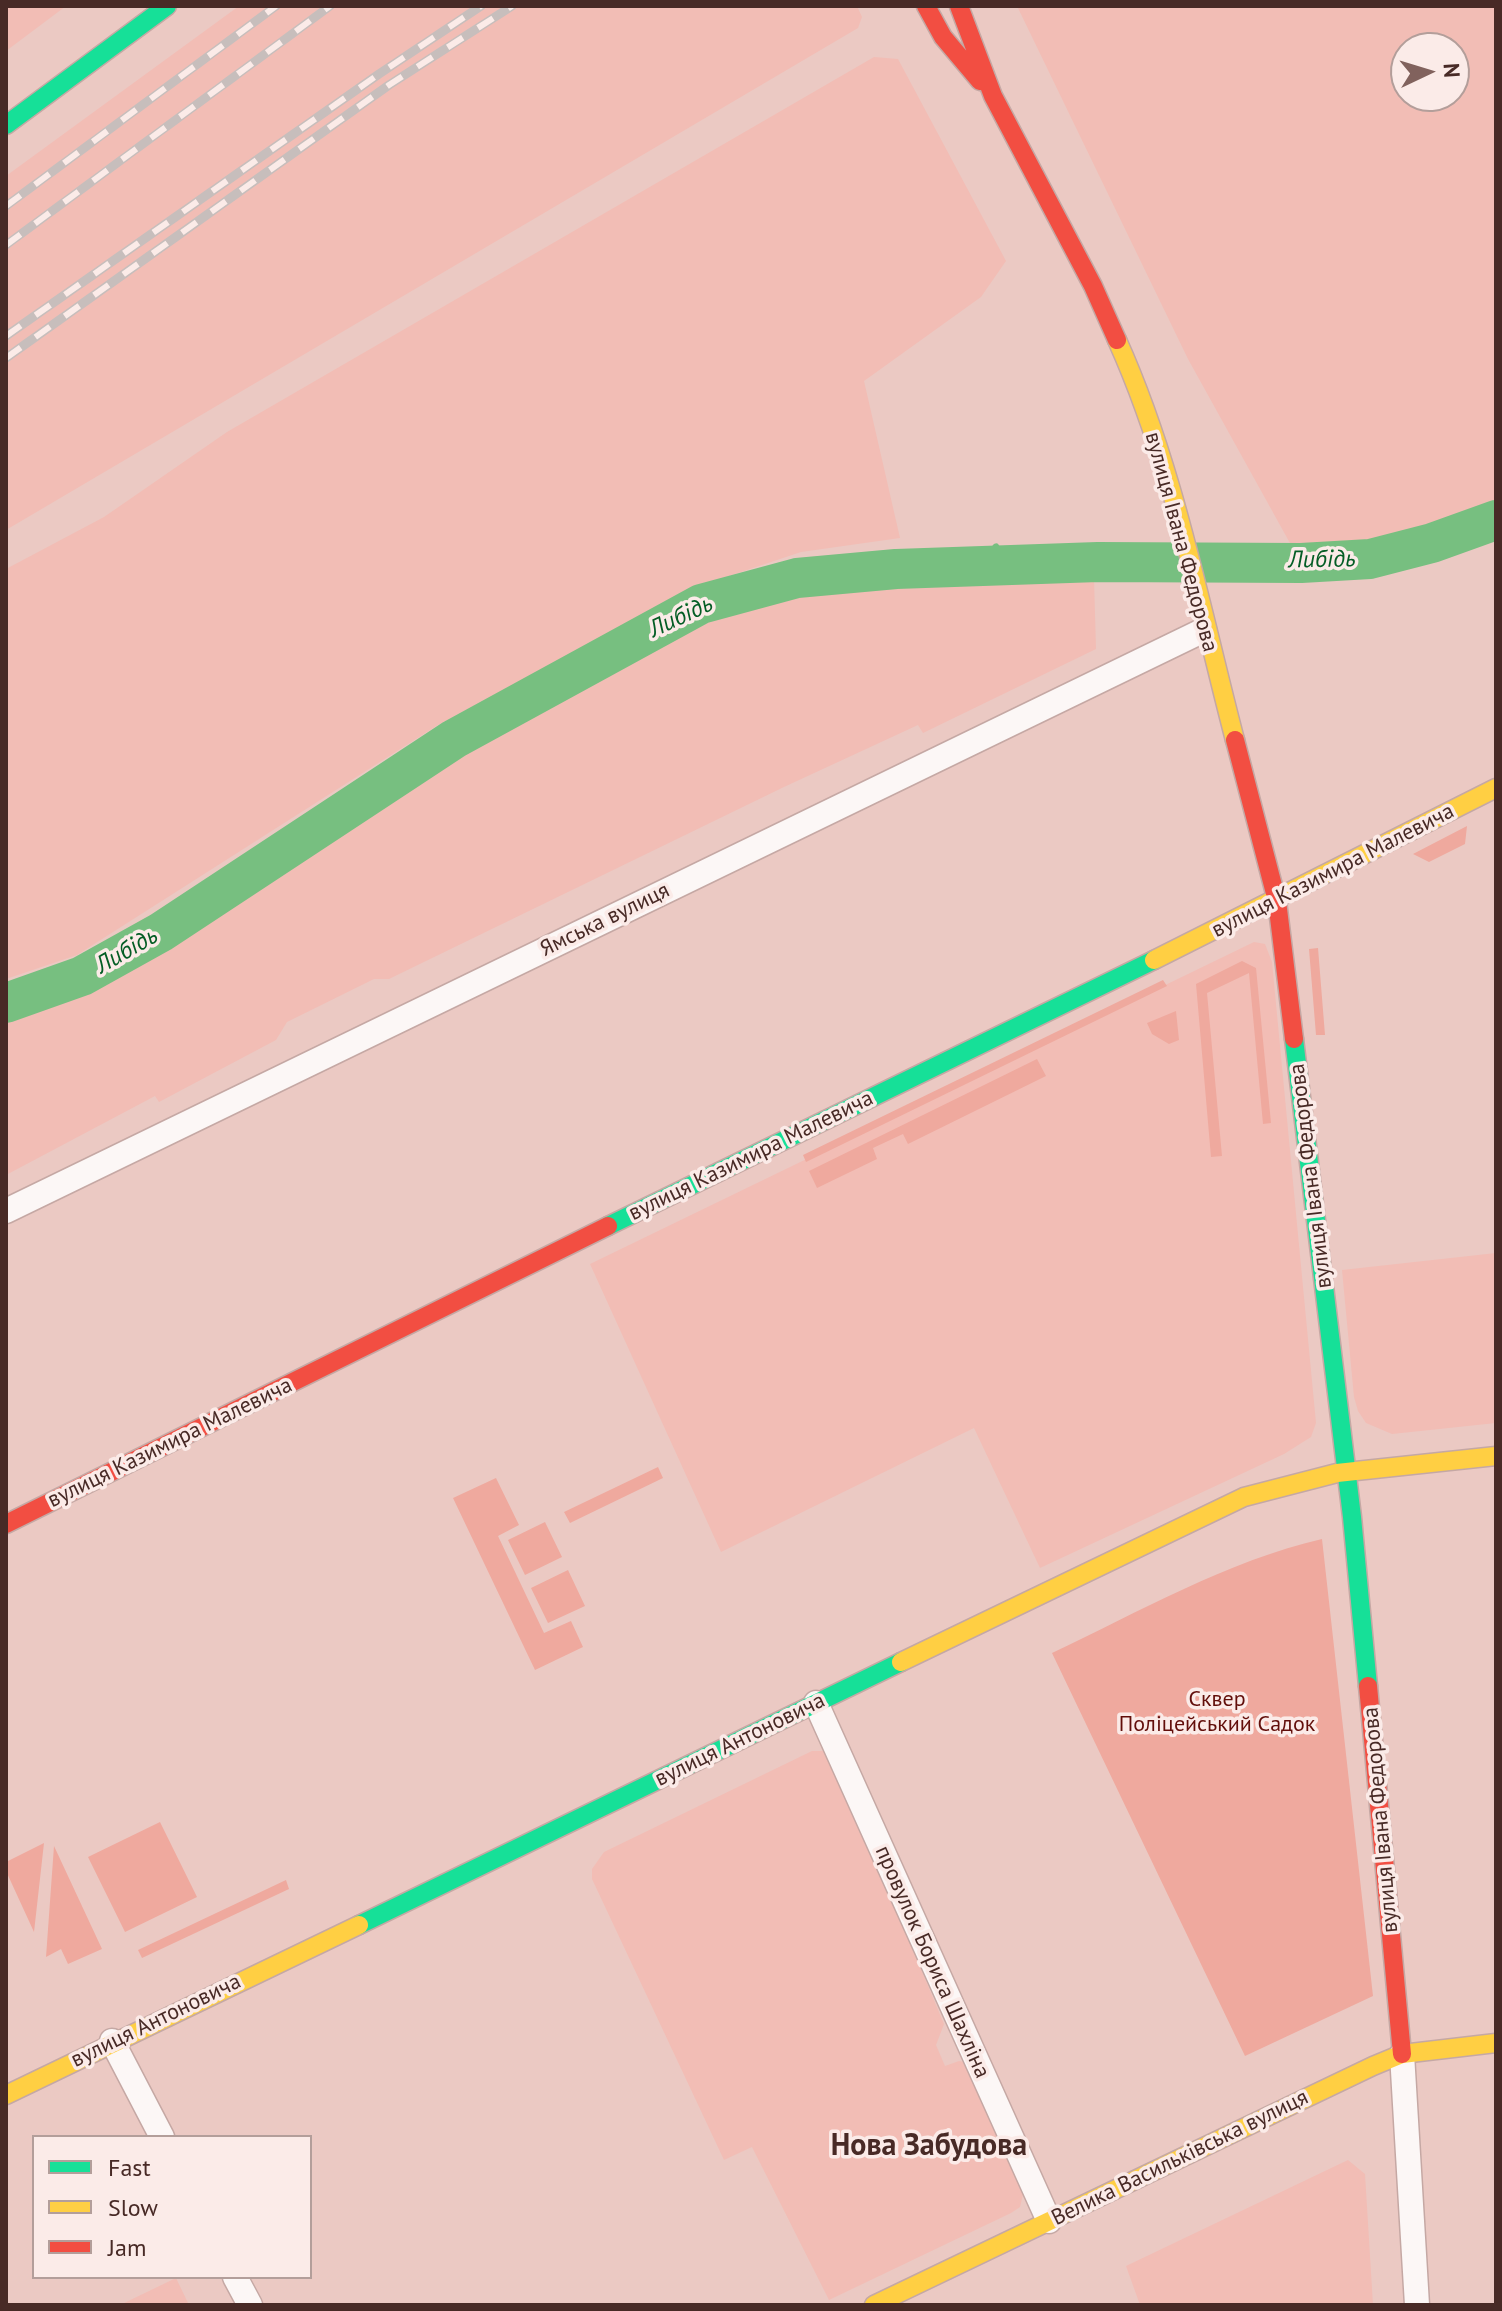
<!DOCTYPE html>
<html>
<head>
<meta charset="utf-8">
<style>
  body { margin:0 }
  #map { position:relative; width:1502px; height:2311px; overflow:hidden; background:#ebc9c3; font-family:"PT Sans",sans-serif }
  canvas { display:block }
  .frame { position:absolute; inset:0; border:8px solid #482a26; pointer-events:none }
  .legend { position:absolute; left:32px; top:2135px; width:280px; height:144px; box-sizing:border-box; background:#fbebe8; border:2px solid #b39e9a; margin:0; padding:10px 14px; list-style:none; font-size:24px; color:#482a26 }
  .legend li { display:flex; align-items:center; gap:16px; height:40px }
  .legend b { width:40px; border:2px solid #b39e9a }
  .north { position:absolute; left:1390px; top:32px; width:80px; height:80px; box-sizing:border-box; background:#fbebe8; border:2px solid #b39e9a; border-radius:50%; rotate:86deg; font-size:22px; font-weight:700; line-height:32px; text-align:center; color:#482a26 }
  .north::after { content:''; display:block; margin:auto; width:28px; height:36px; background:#81625d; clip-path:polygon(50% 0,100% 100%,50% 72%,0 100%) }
</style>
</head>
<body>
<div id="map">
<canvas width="1502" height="2311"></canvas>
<div class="frame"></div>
<ul class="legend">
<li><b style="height:10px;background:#16e098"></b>Fast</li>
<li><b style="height:10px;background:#ffcf43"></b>Slow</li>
<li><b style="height:10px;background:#f24e42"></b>Jam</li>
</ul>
<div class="north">N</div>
</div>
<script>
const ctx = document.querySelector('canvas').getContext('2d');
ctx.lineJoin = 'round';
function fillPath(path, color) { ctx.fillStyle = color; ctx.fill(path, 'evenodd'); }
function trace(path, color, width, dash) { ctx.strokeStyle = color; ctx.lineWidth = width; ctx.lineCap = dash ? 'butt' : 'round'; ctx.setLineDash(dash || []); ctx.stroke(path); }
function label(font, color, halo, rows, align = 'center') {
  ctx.font = font + ' "PT Sans",sans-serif'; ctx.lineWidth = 7; ctx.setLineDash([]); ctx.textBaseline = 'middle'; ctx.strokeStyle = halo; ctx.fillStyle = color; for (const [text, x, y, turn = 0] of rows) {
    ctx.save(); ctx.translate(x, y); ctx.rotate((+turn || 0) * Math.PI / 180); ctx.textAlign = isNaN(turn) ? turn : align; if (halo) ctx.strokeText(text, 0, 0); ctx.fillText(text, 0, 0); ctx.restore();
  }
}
const built = new Path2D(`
  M6 6H66L6 51Z
  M239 6H857L862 17 858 28 6 530V176Z
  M1017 6H1496V520L1432 543 1301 563 1188 359ZM1454 48V96H1406V48Z
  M874 57 898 59 1006 261 981 297 864 381 900 538 801 552 696 587 438 725 77 955 6 979V569L104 517 227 432Z
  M1094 578 1096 649 923 733 918 725 784 787 389 979H374L287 1022 276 1040 159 1102 155 1096 6 1175V1012L66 988 198 915 325 842 462 749 709 616 795 593 911 581Z
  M1254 942 1265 944 1272 962 1316 1423 1311 1437 1284 1454 1040 1568 974 1428 721 1552 590 1264Z
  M1496 1253V1423L1392 1434 1366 1423 1358 1411 1354 1397 1342 1270Z
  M812 1751H826L834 1761 944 2024 936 2045 945 2066 959 2061 969 2063 1025 2186 1020 2207 1011 2213 829 2300 752 2147 724 2160 592 1879V1869L604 1852Z
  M1348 2160 1365 2174 1373 2305H1140L1126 2266Z
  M176 2278 189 2305H120Z`);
const green = new Path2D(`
  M1467 826 1465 844 1429 862 1413 854Z
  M1318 948 1325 1035H1316L1309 949Z
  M1242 961 1256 968 1271 1123 1263 1124 1249 973 1207 993 1222 1156 1211 1157 1196 984Z
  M1163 980 1167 986 806 1162 803 1155Z
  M1176 1011 1179 1040 1169 1044 1152 1034 1147 1023Z
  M1037 1059 1046 1076 908 1144 903 1134 873 1148 877 1159 817 1188 809 1171Z
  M658 1467 663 1478 570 1523 564 1512Z
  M496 1478 519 1525 498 1536 544 1633 571 1621 583 1647 535 1670 453 1498Z
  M545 1522 562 1557 525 1575 508 1540Z
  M1322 1539 1373 1996 1245 2056 1052 1653C1139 1612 1227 1561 1322 1539Z
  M568 1570 585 1606 548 1623 531 1588Z
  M160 1822 197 1897 125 1932 88 1857Z
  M44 1843 34 1932 6 1871V1862Z
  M54 1846 102 1949 68 1964 61 1949 46 1957Z
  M286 1880 289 1889 142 1958 138 1950Z`);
const stream = new Path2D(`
  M996 547 1005 565`);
const river = new Path2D(`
  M6 1003 82 976 161 932 454 739 701 604 797 578 896 569 1098 562 1301 563 1370 559 1432 543 1496 520`);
const street = new Path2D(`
  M6 1211 1204 630
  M816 1703 1049 2221
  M112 2041 162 2137
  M1402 2054 1417 2305
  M235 2277 250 2305`);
const fast = new Path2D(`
  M6 125 167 6
  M1294 1039 1352 1517 1368 1686
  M608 1226 1154 960
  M359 1925 901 1662`);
const slow = new Path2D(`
  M1117 340C1174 466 1200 607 1235 740
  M1154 960 1496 788
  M901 1662 1244 1497 1337 1473 1496 1456
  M6 2095 359 1925
  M874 2305 1373 2066 1402 2054 1496 2043`);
const jam = new Path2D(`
  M926 6 943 37 980 81
  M959 6 993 96 1093 286 1117 340
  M1235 740 1277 901 1294 1039
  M6 1524 608 1226
  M1368 1686 1402 2054`);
const rail = new Path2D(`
  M6 206 276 6
  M6 245 330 6
  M6 336 379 74 481 6
  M6 358 389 85 512 6`);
const streetNames = [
  ["вулиця Івана Федорова",1181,542,75],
  ["вулиця Казимира Малевича",1333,871,-27],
  ["Ямська вулиця",605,920,-26],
  ["вулиця Казимира Малевича",751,1156,-26],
  ["вулиця Івана Федорова",1311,1176,-97],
  ["вулиця Казимира Малевича",170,1443,-26],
  ["вулиця Антоновича",740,1740,-26],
  ["вулиця Івана Федорова",1381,1820,-95],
  ["провулок Бориса Шахліна",932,1962,66],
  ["вулиця Антоновича",156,2021,-26],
  ["Велика Васильківська вулиця",1180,2158,-26]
];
const parkNames = [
  ["Сквер",1217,1700],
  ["Поліцейський Садок",1217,1725]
];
const waterNames = [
  ["Либідь",1322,560,-1],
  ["Либідь",681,617,-25],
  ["Либідь",127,951,-30]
];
const districtNames = [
  ["Нова Забудова",929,2146]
];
fillPath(built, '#f2bdb5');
fillPath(green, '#efa99e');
trace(stream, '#77bf80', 7);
trace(river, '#77bf80', 40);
trace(street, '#c5a8a4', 27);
trace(fast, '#c5a8a4', 21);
trace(slow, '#c5a8a4', 21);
trace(jam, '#c5a8a4', 21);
trace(street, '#fcf7f6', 24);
trace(fast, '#16e098', 18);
trace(slow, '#ffcf43', 18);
trace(jam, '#f24e42', 18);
trace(rail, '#c7bebc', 9);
trace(rail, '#fbebe8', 6, [18]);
label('22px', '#482a26', '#fbebe8', streetNames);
label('22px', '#620e0a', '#fbebe8', parkNames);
label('italic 24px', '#045d25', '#fbebe8', waterNames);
label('bold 30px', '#482a26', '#fbebe8', districtNames);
</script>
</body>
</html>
